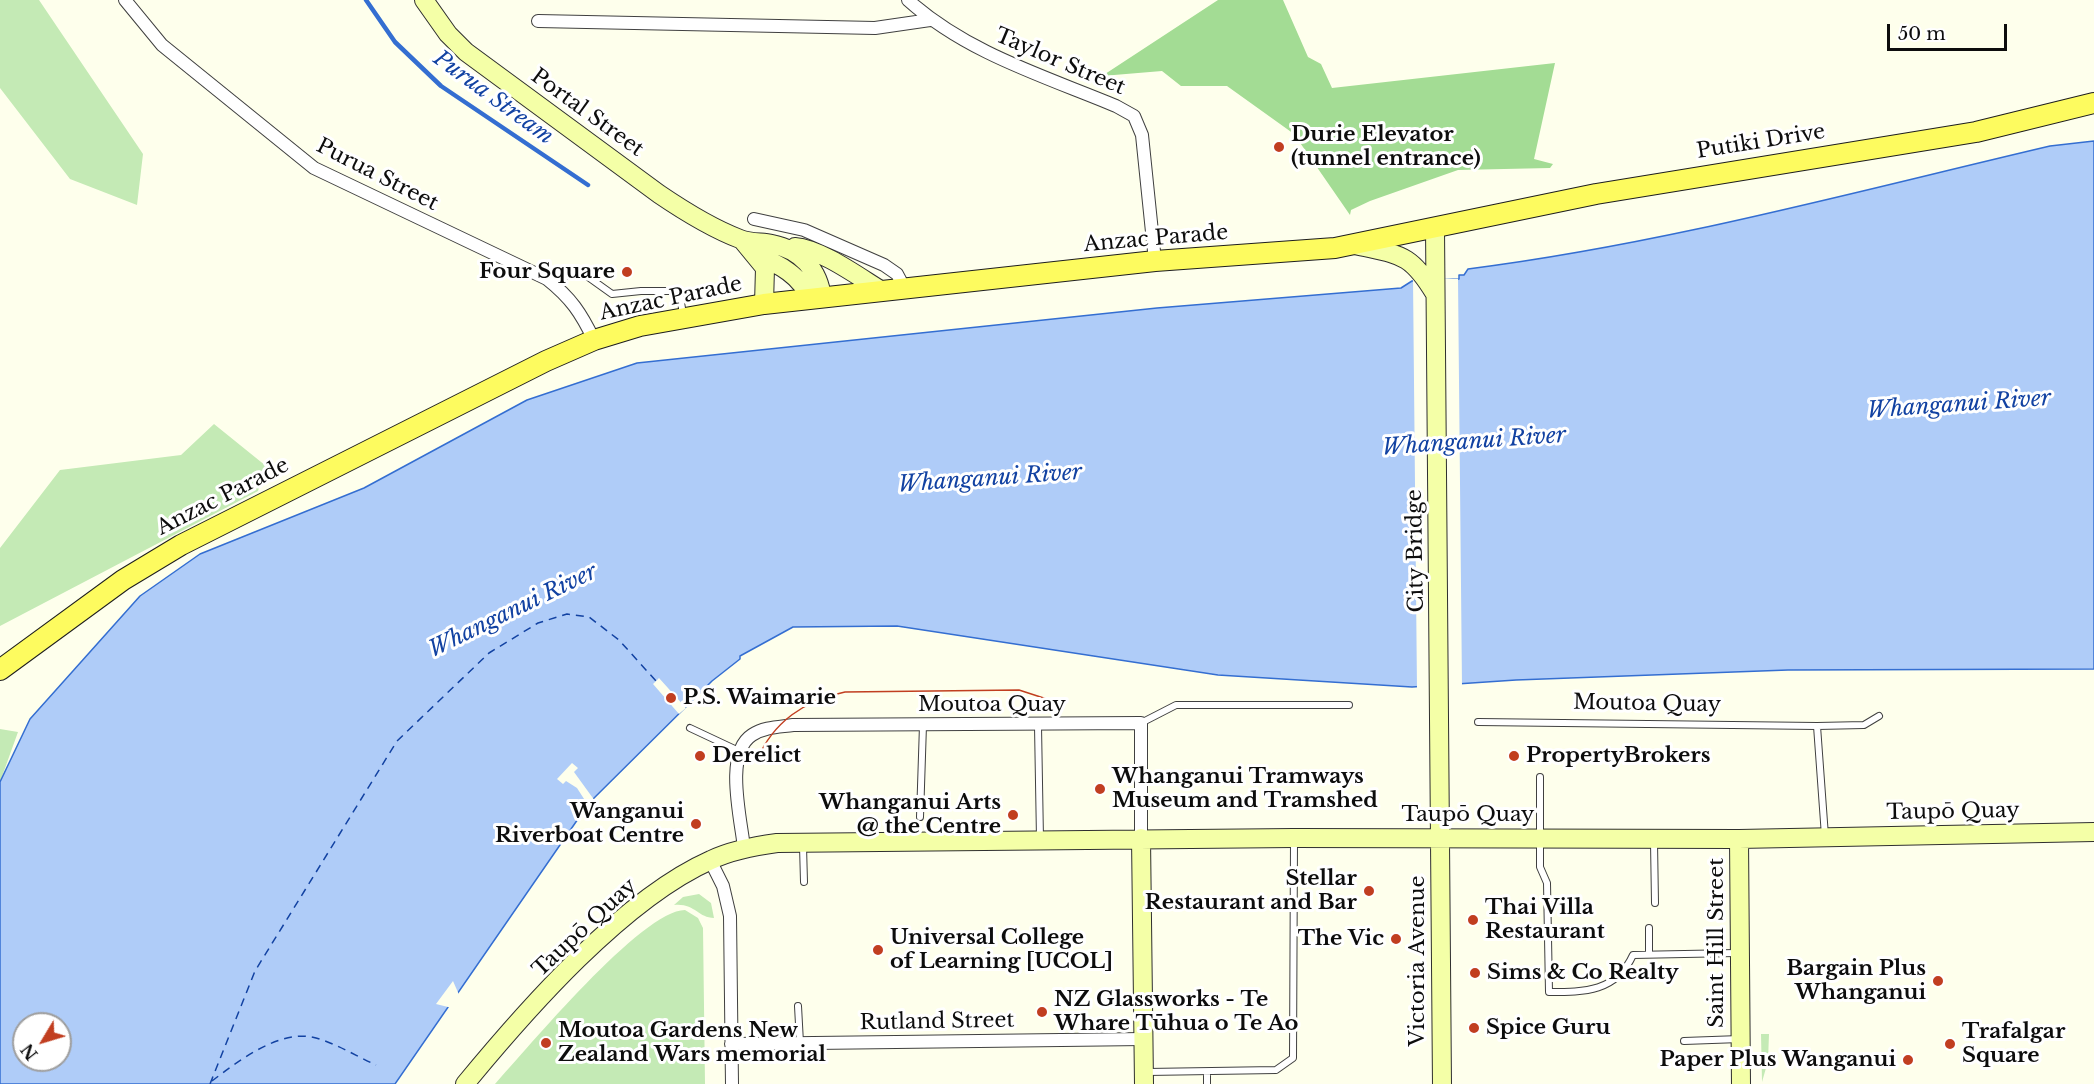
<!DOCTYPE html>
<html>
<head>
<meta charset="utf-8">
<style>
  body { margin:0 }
  #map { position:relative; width:2094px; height:1084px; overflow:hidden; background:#feffec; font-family:"Libre Baskerville",serif }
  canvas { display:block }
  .north { position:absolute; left:12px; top:1012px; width:60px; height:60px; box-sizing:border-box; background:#fff; border:2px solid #9e9e9e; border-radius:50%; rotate:232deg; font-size:16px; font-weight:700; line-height:24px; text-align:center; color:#0d0d0d }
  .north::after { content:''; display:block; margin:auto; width:21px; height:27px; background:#c13e20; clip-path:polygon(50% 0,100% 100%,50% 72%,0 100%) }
  .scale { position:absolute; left:1887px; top:24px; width:120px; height:27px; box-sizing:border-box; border:3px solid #0d0d0d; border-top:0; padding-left:8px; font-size:18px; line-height:21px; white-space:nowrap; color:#0d0d0d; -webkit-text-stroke:4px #fff; paint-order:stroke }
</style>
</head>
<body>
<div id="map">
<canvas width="2094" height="1084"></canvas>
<div class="north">N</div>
<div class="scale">50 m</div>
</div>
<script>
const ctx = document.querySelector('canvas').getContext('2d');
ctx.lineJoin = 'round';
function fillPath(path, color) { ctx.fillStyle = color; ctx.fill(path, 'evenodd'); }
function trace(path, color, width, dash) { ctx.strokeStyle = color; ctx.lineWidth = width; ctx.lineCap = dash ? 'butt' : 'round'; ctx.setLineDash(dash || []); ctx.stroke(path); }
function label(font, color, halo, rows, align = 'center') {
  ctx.font = font + ' "Libre Baskerville",serif'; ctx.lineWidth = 6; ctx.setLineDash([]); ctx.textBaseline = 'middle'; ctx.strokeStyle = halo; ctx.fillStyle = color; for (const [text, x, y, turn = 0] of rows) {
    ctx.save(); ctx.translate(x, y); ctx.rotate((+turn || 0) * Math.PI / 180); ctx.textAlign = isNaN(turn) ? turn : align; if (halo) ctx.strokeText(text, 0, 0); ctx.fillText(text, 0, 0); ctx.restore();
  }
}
const green = new Path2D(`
  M0 0H39L143 154 137 205 70 179 0 88Z
  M214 424 266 466 258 491 0 626V548L60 470 181 455Z
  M0 729 18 732 0 782Z
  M699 894 711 903 714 918C698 918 695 903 674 905L683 897Z
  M685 910 698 918 703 928 705 1084H495C527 1049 642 910 685 910Z
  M1761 1034H1769L1768 1061 1762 1082Z`);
const forest = new Path2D(`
  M1218 0H1283L1308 57 1321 64 1332 88 1555 63 1534 159 1553 164 1550 168 1458 170 1370 201 1351 210 1350 215 1294 134 1227 86H1181L1162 71 1102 76Z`);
const water = new Path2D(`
  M2094 141V669L1788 670 1516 680 1412 687 1218 675 897 626 793 627 740 656V659L712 681 589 803 395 1084H0V782L30 719 140 596 200 554 364 488 527 400 637 363 1157 308 1401 288 1412 281 1459 279V275H1464L1468 269C1665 244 1858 191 2050 146ZM24 1024H60V1060H24Z`);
const pier = new Path2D(`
  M1413 279H1458L1462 687 1417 690Z
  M659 678 686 708 679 714 653 684Z
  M572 763 578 768 574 772 595 801 587 811 580 809 581 803 586 802 577 788 566 781 563 784 557 779Z
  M453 981 460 997 452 1008 436 1004Z`);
const stream = new Path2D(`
  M366 0 395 42 441 86 588 185`);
const ferry = new Path2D(`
  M212 1081C238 1061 281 1028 316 1038 337 1044 356 1056 376 1065
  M210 1084 255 971 397 741 489 653 538 623 567 614 589 617 619 640 656 681`);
const lane = new Path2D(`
  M554 285 577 269 612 294 641 291H679L683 314
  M1478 722 1817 726 1864 725 1879 716
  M1141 723 1176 705H1349
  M1038 726 1040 839
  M1817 726 1825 836
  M690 728 739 751
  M1540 777V867L1547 883 1549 992C1585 992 1616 992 1633 955L1736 953
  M920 817 923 725
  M1654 842 1655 903
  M803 846 804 882
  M1649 928V954
  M798 1006 800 1043
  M1684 1041 1740 1039
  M1147 1072 1276 1070 1293 1058 1294 841
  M1207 1072V1084`);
const street = new Path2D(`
  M125 0 162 45 314 168 547 279C571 298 581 313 594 340
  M908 0C967 53 1044 76 1116 106L1134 116 1142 135 1155 261
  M538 21 875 28 930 20
  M754 219 804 230 884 265 897 274 905 289
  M744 848C741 819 724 753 752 735 764 727 780 727 793 725L1141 723V838
  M710 860 723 886 730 916 732 1084
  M731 1044 1144 1039`);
const secondary = new Path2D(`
  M424 0 448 34 466 52 659 194C684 211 711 228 740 239 750 243 762 242 772 244 801 250 819 270 822 298
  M1435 228 1442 1084
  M742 240 765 268 764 304
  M1355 245C1399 255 1410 252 1435 294
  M795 247C821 249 859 277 882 291
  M757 256C778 263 803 277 809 299
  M1141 838 1144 1084
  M1739 839 1741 1084
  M465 1084C526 1010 623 899 711 860 732 850 754 846 777 843L1294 838 1739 839 2094 832`);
const primary = new Path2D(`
  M0 670 123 580 181 545 546 361 594 340 640 326 764 304 1155 261 1335 248 1596 194 1976 132 2094 103`);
const tram = new Path2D(`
  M757 760C773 722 805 700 845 692L1019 690 1059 703`);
const markers = [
  [1279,147,6,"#c13e20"],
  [627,272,6,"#c13e20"],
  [671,698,6,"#c13e20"],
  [700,756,6,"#c13e20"],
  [1514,756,6,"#c13e20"],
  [1100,789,6,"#c13e20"],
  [1013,815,6,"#c13e20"],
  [696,824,6,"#c13e20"],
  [1369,891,6,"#c13e20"],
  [1473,920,6,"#c13e20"],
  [1396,939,6,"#c13e20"],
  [878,950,6,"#c13e20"],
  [1475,973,6,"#c13e20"],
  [1938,981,6,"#c13e20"],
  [1042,1012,6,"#c13e20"],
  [1474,1028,6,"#c13e20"],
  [546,1043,6,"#c13e20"],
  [1950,1044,6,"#c13e20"],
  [1908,1060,6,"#c13e20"]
];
const streetNames = [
  ["Taylor Street",1060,62,23],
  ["Portal Street",587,113,36],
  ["Putiki Drive",1761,142,-9],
  ["Purua Street",377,175,27],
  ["Anzac Parade",1156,239,-5],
  ["Anzac Parade",671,299,-12],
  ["Anzac Parade",223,497,-27],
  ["City Bridge",1416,551,-91],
  ["Moutoa Quay",1647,704,1],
  ["Moutoa Quay",992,705],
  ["Taupō Quay",1953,812,-1],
  ["Taupō Quay",1468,815],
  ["Taupō Quay",585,928,-43],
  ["Saint Hill Street",1717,943,-90],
  ["Victoria Avenue",1418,961,-90],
  ["Rutland Street",937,1022,-1]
];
const poiNames = [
  ["Durie Elevator",1291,135],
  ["(tunnel entrance)",1291,159],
  ["Four Square",615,272,"right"],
  ["P.S. Waimarie",683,698],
  ["Derelict",712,756],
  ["PropertyBrokers",1526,756],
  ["Whanganui Tramways",1112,777],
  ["Museum and Tramshed",1112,801],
  ["Whanganui Arts",1001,803,"right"],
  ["@ the Centre",1001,827,"right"],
  ["Wanganui",684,812,"right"],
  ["Riverboat Centre",684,836,"right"],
  ["Stellar",1357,879,"right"],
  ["Restaurant and Bar",1357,903,"right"],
  ["Thai Villa",1485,908],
  ["Restaurant",1485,932],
  ["Universal College",890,938],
  ["of Learning [UCOL]",890,962],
  ["The Vic",1384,939,"right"],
  ["Bargain Plus",1926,969,"right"],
  ["Whanganui",1926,993,"right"],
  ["Sims & Co Realty",1487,973],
  ["NZ Glassworks - Te",1054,1000],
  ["Whare Tūhua o Te Ao",1054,1024],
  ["Spice Guru",1486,1028],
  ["Moutoa Gardens New",558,1031],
  ["Zealand Wars memorial",558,1055],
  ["Trafalgar",1962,1032],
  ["Square",1962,1056],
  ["Paper Plus Wanganui",1896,1060,"right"]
];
const waterNames = [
  ["Purua Stream",493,98,36],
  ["Whanganui River",1959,405,-4],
  ["Whanganui River",1474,442,-4],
  ["Whanganui River",990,479,-4],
  ["Whanganui River",513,611,-26]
];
fillPath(green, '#c4eab5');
fillPath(forest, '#a3dc94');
fillPath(water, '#afccf8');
trace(water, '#346ed1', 1.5);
fillPath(pier, '#feffec');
trace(stream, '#346ed1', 4.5);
trace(ferry, '#1242a2', 1.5, [8, 6]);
trace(lane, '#404040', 8);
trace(street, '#404040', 14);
trace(secondary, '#2f2f2f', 20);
trace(primary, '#1e1e1e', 22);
trace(lane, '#fff', 6);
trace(street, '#fff', 12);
trace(secondary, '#f4ffa7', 18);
trace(primary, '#fdfb5f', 20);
trace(tram, '#c13e20', 1.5);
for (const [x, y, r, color] of markers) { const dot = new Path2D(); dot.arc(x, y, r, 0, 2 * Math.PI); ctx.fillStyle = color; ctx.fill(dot); trace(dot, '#fff', 2); }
label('21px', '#0d0d0d', '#fff', streetNames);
label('bold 21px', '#0d0d0d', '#fff', poiNames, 'left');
label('italic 22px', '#1242a2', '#fff', waterNames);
</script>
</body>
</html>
